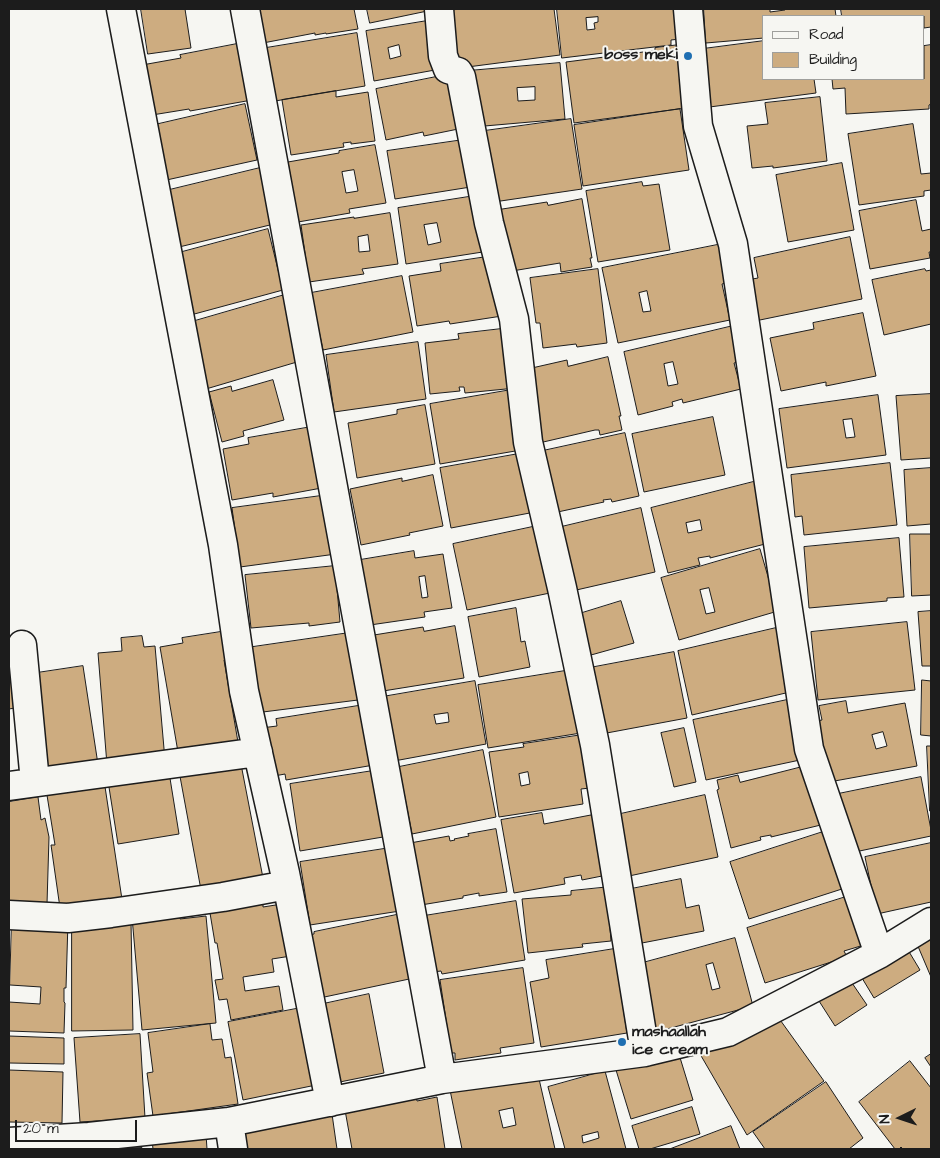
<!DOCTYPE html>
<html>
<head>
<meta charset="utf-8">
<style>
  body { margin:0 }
  #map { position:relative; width:940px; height:1158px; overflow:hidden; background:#f6f6f2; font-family:"Architects Daughter",sans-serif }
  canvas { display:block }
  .frame { position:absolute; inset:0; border:10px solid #1c1c1c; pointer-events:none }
  .legend { position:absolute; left:762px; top:15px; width:162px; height:65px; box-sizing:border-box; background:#f6f6f2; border:1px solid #9f9f9c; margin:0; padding:6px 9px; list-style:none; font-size:15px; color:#1c1c1c }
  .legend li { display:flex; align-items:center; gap:10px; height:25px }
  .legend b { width:25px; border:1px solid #9f9f9c }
  .north { position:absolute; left:875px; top:1093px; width:50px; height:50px; -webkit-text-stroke:4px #f6f6f2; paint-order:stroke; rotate:266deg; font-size:14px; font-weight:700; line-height:20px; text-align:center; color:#1c1c1c }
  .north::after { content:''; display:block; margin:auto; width:18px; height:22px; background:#1c1c1c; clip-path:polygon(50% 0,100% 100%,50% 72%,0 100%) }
  .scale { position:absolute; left:15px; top:1120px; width:122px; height:22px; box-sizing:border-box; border:2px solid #1c1c1c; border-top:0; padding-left:6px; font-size:15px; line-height:18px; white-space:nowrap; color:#1c1c1c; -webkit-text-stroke:4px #f6f6f2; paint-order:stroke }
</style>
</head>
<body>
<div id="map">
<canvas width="940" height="1158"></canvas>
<div class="frame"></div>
<ul class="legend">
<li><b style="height:6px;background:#f6f6f2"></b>Road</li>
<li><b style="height:14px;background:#cdac80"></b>Building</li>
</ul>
<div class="north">N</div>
<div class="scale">20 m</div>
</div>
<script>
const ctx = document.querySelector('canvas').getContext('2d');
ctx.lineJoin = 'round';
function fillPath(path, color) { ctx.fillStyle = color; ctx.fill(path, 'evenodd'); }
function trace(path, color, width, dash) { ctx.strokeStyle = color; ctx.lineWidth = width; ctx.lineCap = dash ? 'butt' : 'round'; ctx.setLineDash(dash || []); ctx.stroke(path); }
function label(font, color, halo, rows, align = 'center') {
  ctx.font = font + ' "Architects Daughter",sans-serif'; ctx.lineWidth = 4; ctx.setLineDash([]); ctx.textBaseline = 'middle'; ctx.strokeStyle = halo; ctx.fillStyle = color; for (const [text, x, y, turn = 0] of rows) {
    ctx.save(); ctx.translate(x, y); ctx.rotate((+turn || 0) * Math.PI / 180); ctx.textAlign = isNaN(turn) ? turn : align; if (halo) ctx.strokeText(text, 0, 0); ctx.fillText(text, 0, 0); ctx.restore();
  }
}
const building = new Path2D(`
  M141 9H185L191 48 148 54Z
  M257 9H354L358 29 326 34V33L315 35V33L263 43Z
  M367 9H437L370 23Z
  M461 9H554L560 55 452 69 445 11Z
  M557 9H676L680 39 671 40V45L562 58ZM598 17V22L594 23 595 29 587 30 586 18Z
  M704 9H770V12L785 10 784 9H835L836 16H764V38L706 43Z
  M841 9H931V27L924 28V16H842Z
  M427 21 435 70 374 81 366 31ZM399 45 401 56 390 59 388 48Z
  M357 33 365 86 275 101 266 48Z
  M764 41V79H814L816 93 702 108 695 50Z
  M242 43 252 100 190 111 189 109 152 115 142 65 181 58 180 55Z
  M679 45 686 108 574 123 566 62 651 51H655V48Z
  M931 45V104L929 105V109L846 114 845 88 833 89 832 79H924V46Z
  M560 63 565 119 473 127 468 71ZM535 87V100L518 101 517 88Z
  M456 73 468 127 424 136 423 132 386 140 376 89Z
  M336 91V97L368 92 375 141 351 144V142L343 143 344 147 291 155 282 100Z
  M820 97 827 161 773 168V166L752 168 747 126 768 124 765 103Z
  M245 104 257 160 162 181 150 126Z
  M680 109 689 170 583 186 574 125Z
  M571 119 582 189 487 203 477 132Z
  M913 124 921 174 931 173V190L924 191V196L859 205 848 134Z
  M470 139 477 186 395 199 387 151Z
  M375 145 386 203 349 209 350 213 298 222 288 162 339 153V151ZM354 170 358 191 346 193 342 172Z
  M842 163 854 230 788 242 776 175Z
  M260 168 274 224 175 248 161 192Z
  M642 182 643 186 659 184 670 250 598 262 586 191Z
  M481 195 489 251 406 264 398 208ZM437 223 441 242 428 245 424 225Z
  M582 199 592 258H590L592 267 561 272 560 263 506 272 496 210 547 202 548 205Z
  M916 200 922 231 931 229V252H929L930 258 870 269 859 211Z
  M390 213 398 264 362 269 364 274 309 282 301 225 354 217V218ZM368 235 370 251 359 252 358 237Z
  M268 229 283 290 187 316 171 255Z
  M850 237 862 299 755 321 747 280 758 278 754 258Z
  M722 244 730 282 722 284 730 320 618 343 602 268ZM647 291 651 311 643 312 639 293Z
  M493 256 502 316 450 324 449 321 417 326 409 276 441 271 440 264Z
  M598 269 607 343 577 347 576 344 543 348 540 323H536L530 278Z
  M925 269 926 271 931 270V324L884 335 872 280Z
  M402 276 413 332 323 350 311 293Z
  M288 294 307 359 206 389 188 323Z
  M863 313 876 376 826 386V382L781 391 770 338 814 329 813 323Z
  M733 326 739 362 734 363 741 389 683 403 682 399 672 402 673 406 638 415 624 352ZM673 362 678 384 668 386 664 364Z
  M510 328 516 388 465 393 464 387H459L460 391 430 394 425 343 459 339 458 334Z
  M418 342 426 399 334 412 326 355Z
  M608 357 621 416H619L622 430 600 435 599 430H595L539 443 523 370 567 360 568 366Z
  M273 380 284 420 243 431 244 436 222 442 209 392 231 386 232 391Z
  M511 390 521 450 440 464 430 404Z
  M931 394V458L901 460 896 396Z
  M878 395 886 455 787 468 779 409ZM852 419 855 437 846 438 843 420Z
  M425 405 435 464 357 478 348 423 397 414V410Z
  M713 417 725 475 644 492 632 434Z
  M317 426 327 487 273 497V493L232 500 223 449 249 444 248 438Z
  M625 433 639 496 612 502 611 499 603 500 604 502 553 513 538 452Z
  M524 453 535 512 451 528 440 468Z
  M890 463 897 525 804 535 802 516 795 517 791 475Z
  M931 468V524L907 526 904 470Z
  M433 475 443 526 409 533 410 535 361 545 350 489 402 478V481Z
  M761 480 777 541 710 558V556L698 558 700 565 668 573 651 508ZM700 520 702 530 688 533 686 523Z
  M328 495 336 554 240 567 232 508Z
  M641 508 655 572 572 591 557 528Z
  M537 526 550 593 467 610 453 544Z
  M910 534H931V595L912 596Z
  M899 538 904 597 887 598V601L809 608 804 547Z
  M760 549 778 611 679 640 661 578ZM709 588 715 612 706 614 700 590Z
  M414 551 415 558 443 554 452 608 424 612 425 617 370 625 360 560ZM425 576 428 597 422 598 419 577Z
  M335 566 340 622 309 626V623L251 628 245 575Z
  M621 601 634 643 591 655 579 614Z
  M516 608 521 642 525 641 530 667 479 677 468 617Z
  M931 611V666H922L918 612Z
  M907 622 915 690 818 700 811 632Z
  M455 626 464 678 383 691 374 635 423 627 424 631Z
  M776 628 790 692 692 715 678 651Z
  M233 630 237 658 224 660 239 748 179 758 160 647 183 643 182 638Z
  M349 633 358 700 255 713 246 648Z
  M142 636 144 647 155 646 165 760 107 765 98 653 122 651 121 638Z
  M674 652 687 718 596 735 584 669Z
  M15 656 21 707 9 709V657Z
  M83 666 99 771 45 779 30 674Z
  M571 670 581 733 488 748 478 685Z
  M922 680 931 681V736L921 735Z
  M475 681 486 744 394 761 382 697ZM448 713 449 722 436 724 434 715Z
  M787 700 800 760 706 780 693 720Z
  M846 701 848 713 905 703 917 766 829 782 817 721 822 720 819 706ZM883 732 887 746 876 749 872 735Z
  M364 705 374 765 286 780 285 774 269 777 261 728 277 726 276 719Z
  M684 728 696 782 674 787 661 733Z
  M582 735 590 788 581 789 583 804 499 817 489 752 524 747 523 744ZM528 772 530 784 521 786 519 774Z
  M927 746H931V811H930Z
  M483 750 496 817 412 834 399 767Z
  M240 759 263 878 201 890 179 771Z
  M810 765 825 824 771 837V835L760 837 761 840 731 848 717 790 719 789 717 780 738 775 740 782Z
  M379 770 389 836 300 851 290 784Z
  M169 772 179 834 118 844 108 781Z
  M921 777 931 830V836L850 853 838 794Z
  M104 780 123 906 61 915 51 845H55L46 789Z
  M705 795 718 857 629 876 616 815Z
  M38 797 41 820 45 818 49 837 47 904 9 901V802Z
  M542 813 544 824 596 814 607 875 582 880 581 875 564 878 565 884 514 893 501 820Z
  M496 829 507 892 479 896V893L463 896V898L421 905 410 843 449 836 450 841 455 840 454 839 469 836 468 834Z
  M826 831 845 888 749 919 730 862Z
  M931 843V902L877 914 865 857Z
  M390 848 400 911 310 925 300 862Z
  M681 879 686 908 699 905 704 931 642 943 631 889Z
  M610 887 614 928H610L611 941 582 944 583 947 528 953 522 899 571 895V891Z
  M849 896 864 945 844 951 847 957 765 983 747 928Z
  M516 901 525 960 442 974 441 971 433 972 424 916Z
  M263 903V907L282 904 291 956 272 959 274 972 243 977 245 991 279 986 283 1010 231 1020 227 999 219 1000 215 980 223 979 217 943H215L210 913Z
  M179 912 180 919 206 916 216 1023 142 1030 132 917Z
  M401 914 414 978 315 999 304 936 314 934V932Z
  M12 919 68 921 66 988H64V1002L65 1003 64 1033 9 1031V1002L40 1004 41 987 10 985Z
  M72 922H131L133 1030 72 1031Z
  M931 937V977L917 944Z
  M735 938 753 1006 652 1033 635 965ZM713 963 720 988 712 990 706 965Z
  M905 945 920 970 874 998 859 973Z
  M614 949 627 1033 541 1047 530 982 549 978 546 960Z
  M523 968 534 1043 500 1048 501 1053 455 1060V1053H451L440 980Z
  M850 980 867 1005 835 1026 819 1001Z
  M369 994 384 1073 330 1084 314 1006Z
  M306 1007 321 1084 243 1100 228 1022Z
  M778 1017 824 1081 747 1135 700 1054Z
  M210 1024 212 1040 222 1039 225 1058 231 1057 238 1104 153 1116 147 1073 153 1072 148 1033Z
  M140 1034 145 1118 80 1122 74 1038Z
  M9 1036 64 1038V1064L9 1063Z
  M678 1051 693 1100 631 1119 616 1070Z
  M931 1054V1067L925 1058Z
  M910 1061 931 1088V1149H903L901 1147 899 1149H895L859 1102Z
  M9 1070 63 1072 62 1123 9 1122Z
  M537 1070 555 1149H462L449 1085ZM513 1108 516 1125 503 1128 499 1111Z
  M605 1071 626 1149H565L548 1087ZM598 1132 599 1138 583 1143 582 1136Z
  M826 1082 863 1138 849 1149H765L753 1132Z
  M415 1093 417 1101 437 1097 445 1149H352L345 1110Z
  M692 1107 700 1134 650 1149H639L632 1126Z
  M332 1114 337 1149H238L235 1130Z
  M731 1126 740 1149H670Z
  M206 1134 207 1149H153L152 1140Z
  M142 1148V1149H83Z`);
const minor = new Path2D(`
  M121 9 223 545 244 691 285 873 330 1102
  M245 9 442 1079
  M439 9 443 56 448 69 458 72 461 77 489 223 514 319 528 442 562 588 595 745 645 1052
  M688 9 698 126 733 244 809 749 879 954
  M22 645 35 782
  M9 786 258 752
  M9 915 68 918 111 913 223 897 287 885
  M229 1122 233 1149
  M9 1142 89 1137 229 1122 442 1079 645 1052 728 1032 879 954 931 922`);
const markers = [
  [688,56,5,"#1f6fb2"],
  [622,1042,5,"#1f6fb2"]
];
const poiNames = [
  ["boss meki",678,56],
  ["mashaallah",632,1033,"left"],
  ["ice cream",632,1051,"left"]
];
fillPath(building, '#cdac80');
trace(building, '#1c1c1c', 1);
trace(minor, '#1c1c1c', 31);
trace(minor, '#f6f6f2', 28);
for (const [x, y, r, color] of markers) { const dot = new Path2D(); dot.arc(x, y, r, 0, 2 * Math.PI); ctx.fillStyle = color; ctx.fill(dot); trace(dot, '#f6f6f2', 2); }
label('bold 16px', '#1c1c1c', '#f6f6f2', poiNames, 'right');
</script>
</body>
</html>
